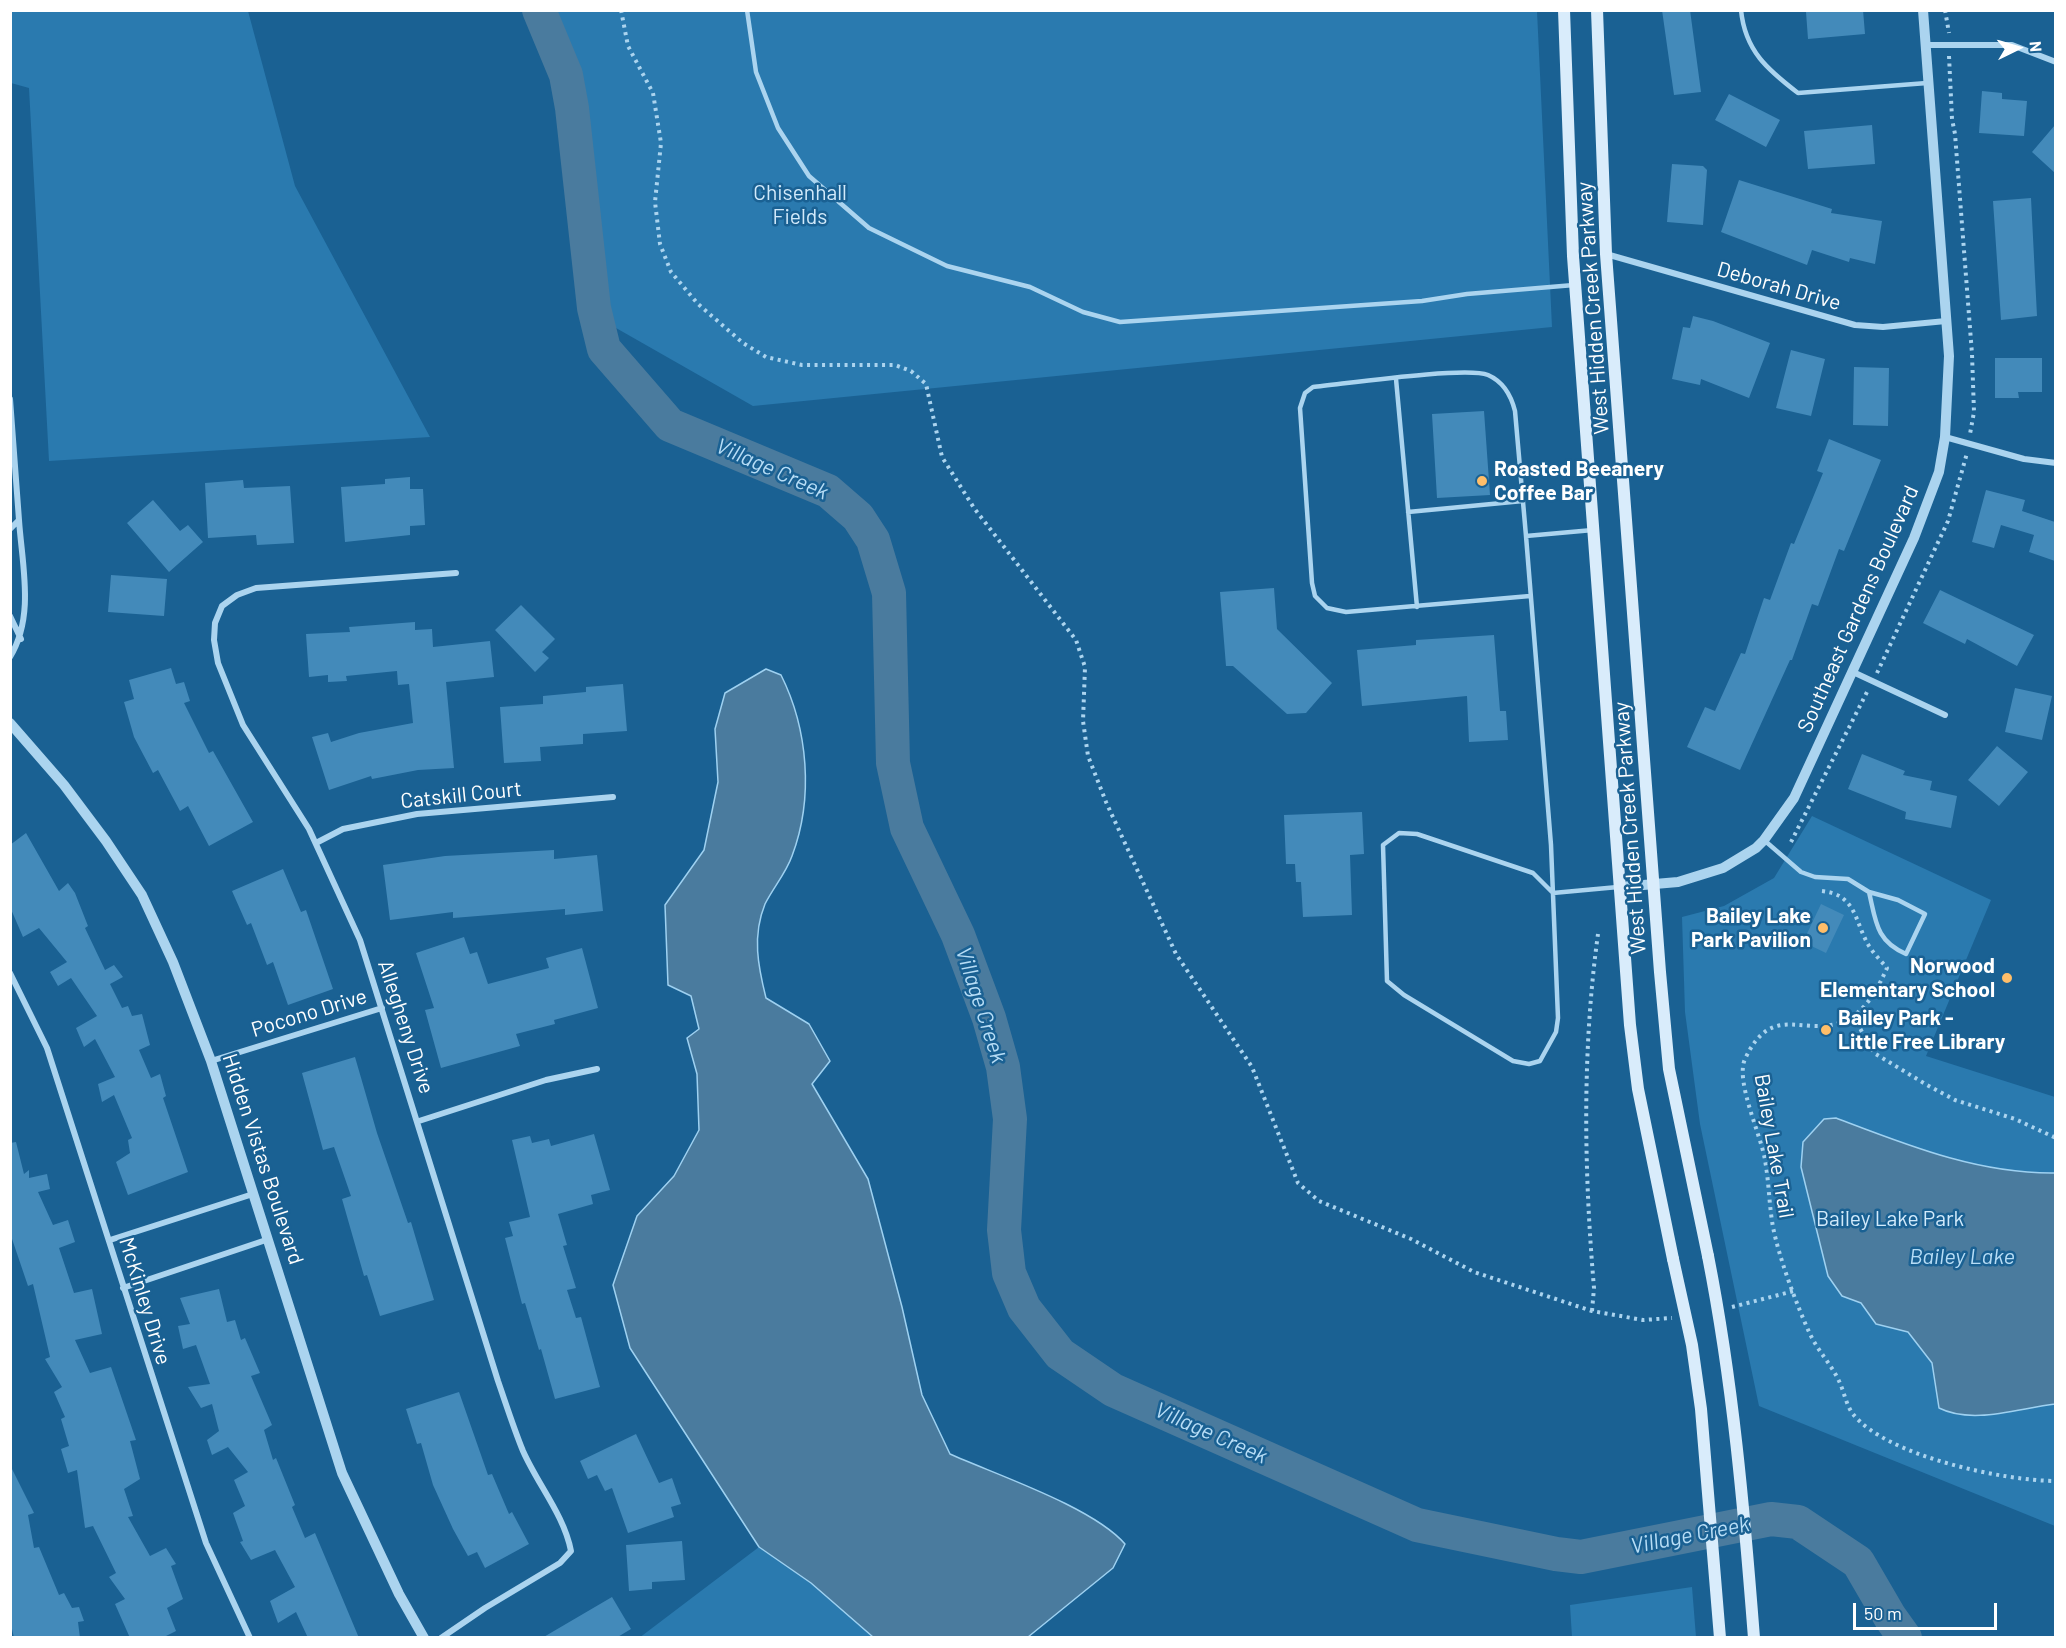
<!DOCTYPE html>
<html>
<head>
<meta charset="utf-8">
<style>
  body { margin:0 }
  #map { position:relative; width:2066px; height:1648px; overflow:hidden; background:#1a6193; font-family:Barlow,sans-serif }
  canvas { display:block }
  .frame { position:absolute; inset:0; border:12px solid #fff; pointer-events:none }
  .north { position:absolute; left:1988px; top:18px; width:60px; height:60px; -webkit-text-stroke:4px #1a6193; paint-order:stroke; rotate:85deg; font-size:16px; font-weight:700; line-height:24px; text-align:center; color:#fff }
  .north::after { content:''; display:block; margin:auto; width:21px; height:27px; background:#fff; clip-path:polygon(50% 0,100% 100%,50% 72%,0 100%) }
  .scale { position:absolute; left:1853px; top:1603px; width:144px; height:27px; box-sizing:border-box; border:3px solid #fff; border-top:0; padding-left:8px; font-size:18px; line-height:21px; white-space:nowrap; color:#fff; -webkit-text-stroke:4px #1a6193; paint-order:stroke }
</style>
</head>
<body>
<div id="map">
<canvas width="2066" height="1648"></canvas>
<div class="frame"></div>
<div class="north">N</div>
<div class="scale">50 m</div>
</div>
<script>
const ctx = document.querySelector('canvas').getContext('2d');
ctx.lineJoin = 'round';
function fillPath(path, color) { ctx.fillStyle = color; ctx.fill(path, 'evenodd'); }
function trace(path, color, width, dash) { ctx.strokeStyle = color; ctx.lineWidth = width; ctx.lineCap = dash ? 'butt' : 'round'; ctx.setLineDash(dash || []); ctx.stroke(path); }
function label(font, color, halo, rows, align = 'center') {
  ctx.font = font + ' Barlow,sans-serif'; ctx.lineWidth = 5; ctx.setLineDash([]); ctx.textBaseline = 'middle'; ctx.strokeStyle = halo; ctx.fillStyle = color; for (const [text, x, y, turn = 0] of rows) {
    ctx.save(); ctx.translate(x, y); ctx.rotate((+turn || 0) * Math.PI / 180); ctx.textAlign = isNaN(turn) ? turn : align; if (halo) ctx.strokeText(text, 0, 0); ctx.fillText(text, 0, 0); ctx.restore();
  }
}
const green = new Path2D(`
  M10 11H248L295 186 430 437 49 461 29 88 11 83Z
  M543 11H1537L1552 327 753 406 602 320 566 94Z
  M1812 816 1991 900 1926 1056 2055 1097V1526L1759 1406 1700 1124 1685 1012 1682 917 1724 906 1774 878Z
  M759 1547 811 1583 873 1637 639 1638Z
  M1692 1587 1696 1637H1572L1570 1605Z`);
const water = new Path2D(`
  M766 669 781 675C808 729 814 798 792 856 786 873 773 888 765 904 752 936 758 966 766 998L809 1024 830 1061 812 1084 868 1179 902 1307 922 1395 950 1454C997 1475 1093 1507 1125 1544L1113 1568 1028 1637H873L811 1583 759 1547 630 1348 613 1285 637 1216 674 1176 699 1130 697 1074 687 1038 699 1029 691 996 668 985 665 905 704 850 718 782 715 729 725 693Z
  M1836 1118C1907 1145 1978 1174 2055 1173V1404C2019 1408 1973 1425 1939 1408L1932 1363 1908 1332 1876 1324 1861 1303 1842 1296 1828 1276 1801 1167 1803 1142 1824 1119Z`);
const river = new Path2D(`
  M539 10 566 75 572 108 594 308 604 349 670 425 828 491 858 517 873 540 889 593 893 763 907 828 958 935 989 1018 1003 1067 1010 1119 1004 1230 1009 1273 1024 1308 1060 1354 1113 1390 1417 1525 1556 1554 1581 1557 1771 1519 1798 1522 1858 1562 1890 1617 1905 1638`);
const building = new Path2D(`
  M1662 10H1690L1701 92 1674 95Z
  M1863 10 1865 34 1808 39 1806 12Z
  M1982 91 2002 93V99L2027 101 2024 136 1979 133Z
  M1729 94 1780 120 1766 147 1715 120Z
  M1872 125 1875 164 1808 169 1804 131Z
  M2055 125V173L2032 152Z
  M1672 164 1703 166 1707 170 1703 225 1667 222Z
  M1739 180 1832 209 1831 213 1882 221 1875 264 1850 258 1849 262 1812 250 1807 265 1721 232Z
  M2031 198 2037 316 2001 320 1993 201Z
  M1693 316 1713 321 1770 343 1749 398 1701 379 1700 385 1672 379 1683 327 1690 328Z
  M1791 350 1825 359 1811 416 1776 408Z
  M1995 358H2042V392H2018L2019 398H1995Z
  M1854 367 1889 368 1888 426 1853 425Z
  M1484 411 1490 495 1437 498 1432 414Z
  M1829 439 1881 460 1844 551 1839 549 1818 606 1812 604 1792 660H1790L1740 770 1687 747 1705 707 1715 711 1741 653 1745 654 1764 598 1770 600 1791 543 1794 544 1823 473 1817 471Z
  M410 477V489H423L425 525 410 526V535L345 542 341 487 385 484V479Z
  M243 480 244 488 290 486 294 543 257 545 256 535 208 538 205 483Z
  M1986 490 2025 500 2022 511 2055 522V561L2029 552 2034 535 2001 525 1994 548 1972 542Z
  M153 500 180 531 188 525 203 542 169 572 127 523Z
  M111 575 167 579 164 616 108 612Z
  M1274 588 1277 629 1332 683 1306 713 1287 714 1233 666H1226L1220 592Z
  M1940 590 2034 635 2017 666 1967 639 1965 644 1923 623Z
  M521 605 555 639 542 652 549 658 535 672 495 630Z
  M415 622V630L432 629 433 647 490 641 494 677 446 682 454 768 418 770 372 779 371 776 329 790 312 737 328 733 331 742 359 733 413 723 409 684 398 685 397 671 346 676 347 681 328 682V675L309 677 306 634 350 632 349 627Z
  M1494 635 1500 711H1506L1508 740 1469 742 1467 696 1362 706 1357 650 1416 645V640Z
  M171 668 176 684 184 682 190 701 184 703 209 753 213 751 253 822 209 846 188 806 180 811 158 770 153 773 134 737 124 702 134 699 129 680Z
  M623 684 627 731 583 734V744L540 747 541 761 504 763 500 707 543 704V696L586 692V687Z
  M2015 688 2052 696 2042 740 2005 732Z
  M1997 746 2028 772 1999 806 1968 780Z
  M1862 754 1905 771 1903 775 1932 781 1930 790 1957 796 1951 828 1905 819 1906 812 1848 789Z
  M1362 812 1364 854 1350 855 1352 915 1303 917 1301 882H1296L1295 864H1286L1284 815Z
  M26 833 59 891 68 883 75 893 88 926 85 928 105 970 114 965 123 977 110 984 122 1008 128 1006 132 1016 142 1014 150 1045 139 1050 151 1078 160 1074 166 1096 163 1098 188 1172 128 1195 116 1162 130 1153 128 1140 132 1138 114 1095 102 1102 98 1084 115 1077 95 1039 84 1047 76 1028 97 1016 71 978 58 986 50 972 67 962 39 928 23 937 10 907V845Z
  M554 850V859L597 855 603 911 565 915V909L453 918V912L390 920 383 865 445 856Z
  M283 869 301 912 306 910 333 989 288 1005 273 962 267 965 251 923 247 925 232 891Z
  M1821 904 1844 915 1826 953 1803 942Z
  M464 937 470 954 477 952 488 984 549 968 546 958 582 948 598 1008 554 1020 555 1024 516 1034 520 1046 441 1068 425 1010 434 1008 416 953Z
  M355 1057 377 1133 408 1223 411 1222 434 1300 380 1316 367 1275 364 1276 342 1199 351 1196 334 1147 323 1150 302 1073Z
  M594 1134 610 1190 591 1195 593 1204 558 1214 567 1245 563 1246 576 1288 567 1290 576 1318 581 1317 600 1387 555 1399 541 1349 539 1350 525 1303 522 1304 505 1238 513 1236 509 1222 530 1217 512 1140 530 1136 532 1143 549 1139 551 1146Z
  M16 1142 24 1174 29 1170V1178L47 1174 50 1189 38 1192 53 1225 68 1220 75 1242 59 1248 74 1293 92 1289 102 1334 75 1340 90 1373 111 1367 136 1440 130 1441 140 1479 124 1489 133 1516 128 1517 150 1556 166 1548 176 1564 171 1566 183 1599 167 1608 176 1631 162 1638H130L115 1604 125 1599 109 1577 116 1573 93 1526 85 1528 77 1470 68 1473 61 1449 69 1446 61 1419 65 1417 54 1392 62 1387 45 1359 50 1357 33 1284 28 1286 10 1233V1143Z
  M219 1289 227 1322 235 1320 241 1340 245 1338 260 1373 251 1376 272 1425 264 1430 273 1460 276 1458 295 1505 292 1507 305 1538 315 1533 359 1638H308L296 1612 278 1623 270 1601 295 1587 275 1550 251 1560 240 1542 243 1541 233 1513 245 1506 234 1480 248 1472 228 1447 212 1455 207 1440 219 1431 212 1404 201 1408 188 1387 210 1384 196 1345 183 1349 178 1326 190 1324 180 1298Z
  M459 1392 488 1475 492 1474 509 1514 512 1512 529 1544 485 1568 477 1552 468 1556 453 1529 433 1485 421 1443 417 1444 406 1409Z
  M636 1434 659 1483 672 1478 681 1504 671 1507 674 1517 628 1533 612 1488 605 1491 597 1475 588 1479 580 1461Z
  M10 1465 34 1513 28 1515 34 1548 39 1547 59 1595 64 1593 72 1608 79 1607 84 1621 78 1622 80 1638H14L10 1620Z
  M682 1541 685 1580 652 1582V1589L629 1591 626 1545Z
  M612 1597 631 1629 616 1638H542Z`);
const path = new Path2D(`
  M621 10 628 46 653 93 661 143 655 202 660 244 671 272 698 304 743 343 766 357 802 365H895L911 371 926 384 942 457 974 508 1076 640 1085 667 1083 721 1088 756 1106 802 1176 954 1252 1067 1298 1183 1319 1201 1411 1239 1474 1272 1592 1311 1643 1320 1672 1318
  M1945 10 1949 33
  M1949 56 1952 119 1955 134 1972 354 1974 412 1970 434
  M1877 673 1948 521 1967 453
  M1791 842 1868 690
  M1822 891C1857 895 1854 921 1869 946 1874 954 1881 961 1887 968 1878 988 1867 1010 1846 1020 1806 1040 1773 999 1745 1059 1735 1081 1761 1135 1765 1160 1769 1182 1769 1205 1773 1227 1779 1258 1797 1306 1810 1334 1818 1351 1831 1364 1839 1381 1844 1391 1846 1405 1853 1414 1886 1456 2004 1481 2056 1481
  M1853 1016 1874 1053 1927 1085 1955 1100 2015 1119 2056 1138
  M1732 1307 1794 1291
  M1592 1311 1594 1288C1584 1171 1582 1050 1598 934`);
const service = new Path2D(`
  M747 10 756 72 778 128 809 176 869 228 947 266 1030 287 1083 312 1120 322 1422 301 1467 294 1574 285
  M1741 10C1745 51 1768 70 1798 93L1927 83
  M1396 379 1417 607
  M1408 512 1523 501
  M1593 530 1526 536 1551 845 1558 1018 1556 1032 1540 1061 1529 1064 1513 1061 1404 995 1387 981 1383 845 1399 833 1417 834 1533 873 1553 893 1618 887
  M1526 536 1515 411C1511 395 1504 382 1488 375 1466 366 1344 384 1313 387L1305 393 1300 408 1312 583 1315 596 1327 608 1346 612 1530 596
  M1764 840 1801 872 1815 877 1848 879 1869 892 1898 900 1925 914 1906 954C1876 941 1876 922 1869 892`);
const minor = new Path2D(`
  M1925 45H2012L2056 62
  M1606 254 1855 325 1883 327 1946 321
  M10 399 19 520
  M1945 437 2024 459 2056 463
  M10 529 19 520C22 565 35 616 10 657
  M10 616 21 639
  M1853 672 1945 715
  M316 843 343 829 417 814 613 797
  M10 973 47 1048 206 1543 250 1638
  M211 1061 382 1008
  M419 1121 546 1080 597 1069
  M110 1240 253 1194
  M123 1288 269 1239
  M441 1638 485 1608 560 1563 571 1551C564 1515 538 1485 523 1451 514 1429 506 1404 498 1381L360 940 309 829 243 725 218 663 214 640 215 623 222 606 237 595 256 588 456 573`);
const tertiary = new Path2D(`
  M10 723 64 785 106 841 142 895 173 962 211 1061 342 1473 399 1594 424 1638
  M1620 887 1678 882 1723 868 1756 848 1764 840 1794 798 1914 538 1939 472 1945 437 1949 356 1923 10`);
const secondary = new Path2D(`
  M1564 10 1573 256 1630 1025 1638 1089 1673 1259
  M1597 10 1606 254 1660 972 1669 1069 1708 1256`);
const secondaryBridge = new Path2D(`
  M1708 1256C1733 1383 1744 1509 1754 1638
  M1673 1259 1692 1345 1701 1409 1720 1638`);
const markers = [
  [1482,481,6,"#ffbe69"],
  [1823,928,6,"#ffbe69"],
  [2007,978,6,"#ffbe69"],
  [1826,1030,6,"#ffbe69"]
];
const parkNames = [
  ["Chisenhall",800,193],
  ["Fields",800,217],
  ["Bailey Lake Park",1890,1219]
];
const streetNames = [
  ["Deborah Drive",1779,286,16],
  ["West Hidden Creek Parkway",1593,308,-94],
  ["Southeast Gardens Boulevard",1858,609,-66],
  ["Catskill Court",461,795,-6],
  ["West Hidden Creek Parkway",1630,828,-94],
  ["Pocono Drive",309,1013,-17],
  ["Allegheny Drive",406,1027,72],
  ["Bailey Lake Trail",1774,1146,80],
  ["Hidden Vistas Boulevard",263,1159,72],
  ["McKinley Drive",145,1301,73]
];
const poiNames = [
  ["Roasted Beeanery",1494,469],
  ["Coffee Bar",1494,493],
  ["Bailey Lake",1811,916,"right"],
  ["Park Pavilion",1811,940,"right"],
  ["Norwood",1995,966,"right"],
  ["Elementary School",1995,990,"right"],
  ["Bailey Park -",1838,1018],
  ["Little Free Library",1838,1042]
];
const waterNames = [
  ["Village Creek",772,469,24],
  ["Village Creek",981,1005,72],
  ["Bailey Lake",1962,1257],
  ["Village Creek",1211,1433,24],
  ["Village Creek",1690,1535,-11]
];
fillPath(green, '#2a7aaf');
fillPath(water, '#4a7b9e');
trace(water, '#9ed1f1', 1.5);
trace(river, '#4a7b9e', 34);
fillPath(building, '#438aba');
trace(path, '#abd4ef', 4, [3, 4.5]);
trace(service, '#abd4ef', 4.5);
trace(minor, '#abd4ef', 6);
trace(tertiary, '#abd4ef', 10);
trace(secondary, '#d9ecfb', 12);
trace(secondaryBridge, '#d9ecfb', 12);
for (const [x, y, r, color] of markers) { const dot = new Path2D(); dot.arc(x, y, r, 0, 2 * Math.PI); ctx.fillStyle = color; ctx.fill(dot); trace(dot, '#1a6193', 2); }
label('21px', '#d2eafb', '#1a6193', parkNames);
label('21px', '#fff', '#1a6193', streetNames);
label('bold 21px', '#fff', '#1a6193', poiNames, 'left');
label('italic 22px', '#b7ddf6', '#1a6193', waterNames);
</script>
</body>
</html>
